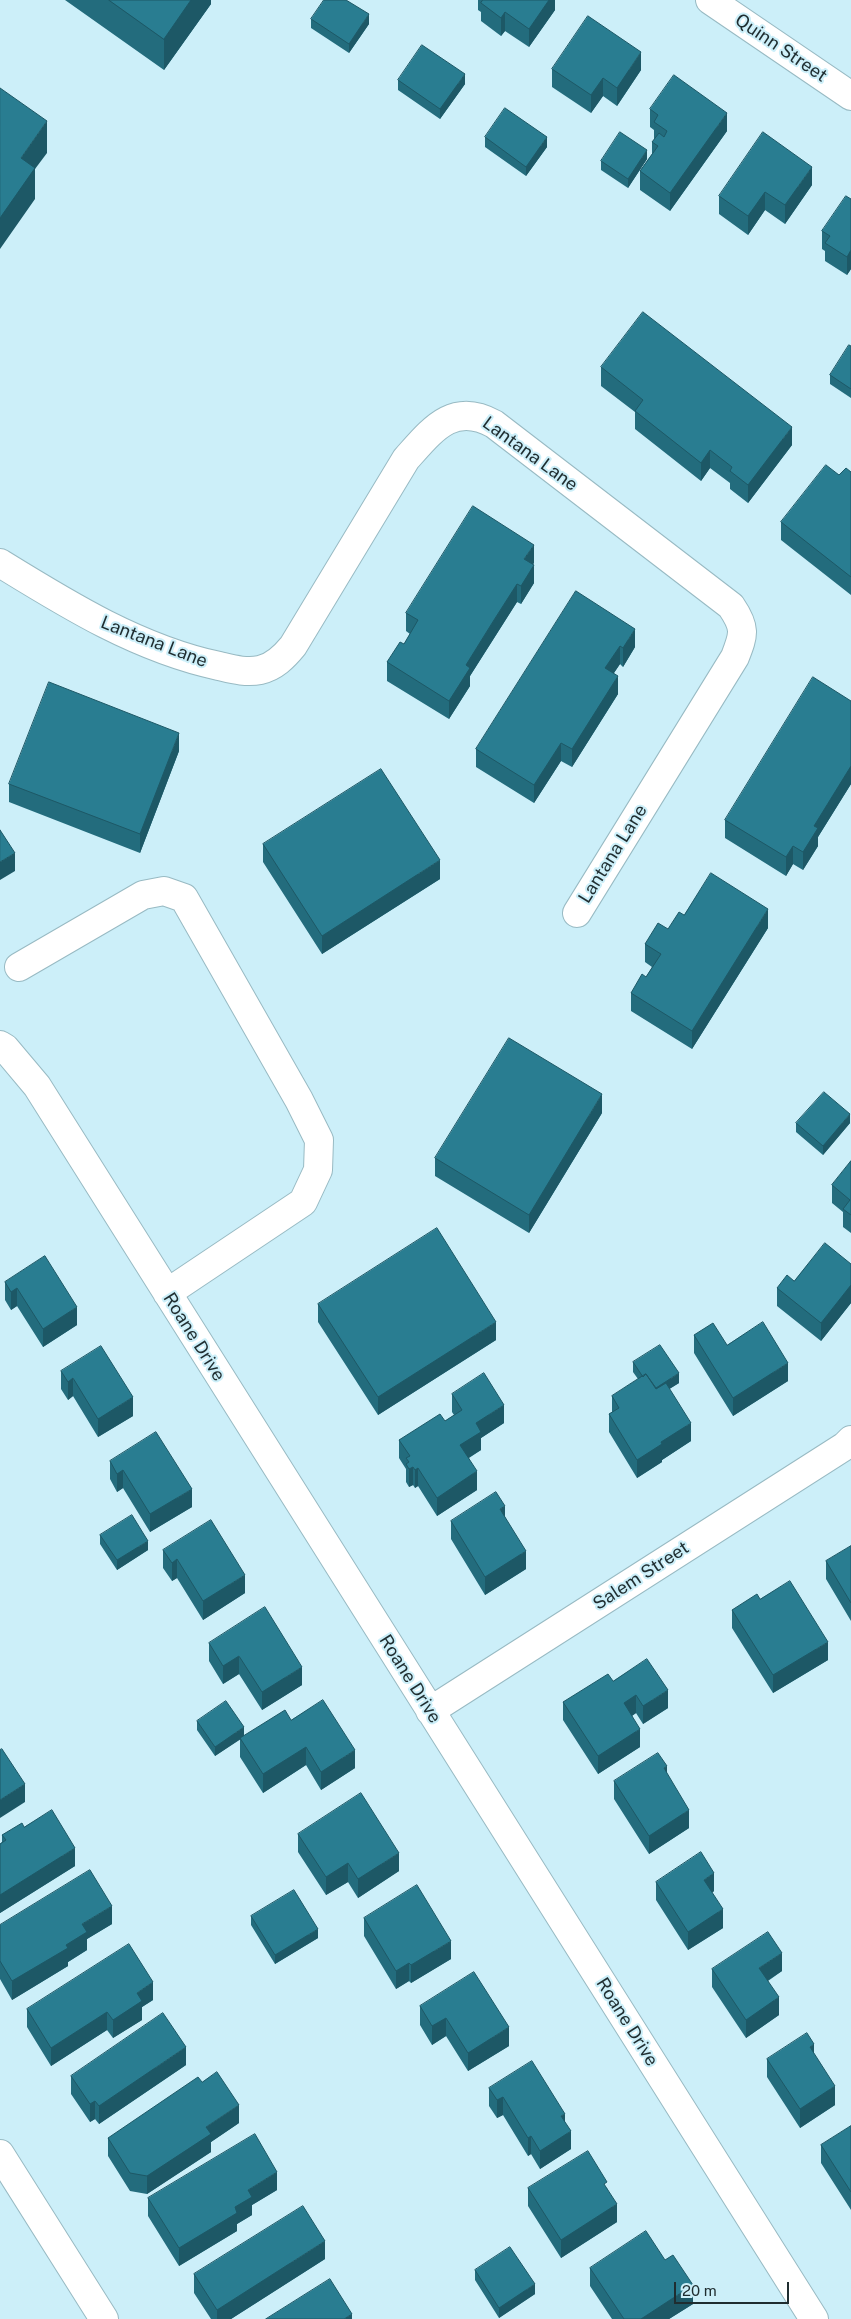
<!DOCTYPE html>
<html>
<head>
<meta charset="utf-8">
<style>
  body { margin:0 }
  #map { position:relative; width:851px; height:2319px; overflow:hidden; background:#cceff9; font-family:"Public Sans",sans-serif }
  canvas { display:block }
  .scale { position:absolute; left:674px; top:2282px; width:115px; height:22px; box-sizing:border-box; border:2px solid #1f2d30; border-top:0; padding-left:6px; font-size:15px; line-height:18px; white-space:nowrap; color:#1f2d30; -webkit-text-stroke:4px #cceff9; paint-order:stroke }
</style>
</head>
<body>
<div id="map">
<canvas width="851" height="2319"></canvas>
<div class="scale">20 m</div>
</div>
<script>
const ctx = document.querySelector('canvas').getContext('2d');
ctx.lineJoin = 'round';
function trace(path, color, width, dash) { ctx.strokeStyle = color; ctx.lineWidth = width; ctx.lineCap = dash ? 'butt' : 'round'; ctx.setLineDash(dash || []); ctx.stroke(path); }
function fillPath(path, color) { ctx.fillStyle = color; ctx.fill(path, 'evenodd'); }
function label(font, color, halo, rows, align = 'center') {
  ctx.font = font + ' "Public Sans",sans-serif'; ctx.lineWidth = 4; ctx.setLineDash([]); ctx.textBaseline = 'middle'; ctx.strokeStyle = halo; ctx.fillStyle = color; for (const [text, x, y, turn = 0] of rows) {
    ctx.save(); ctx.translate(x, y); ctx.rotate((+turn || 0) * Math.PI / 180); ctx.textAlign = isNaN(turn) ? turn : align; if (halo) ctx.strokeText(text, 0, 0); ctx.fillText(text, 0, 0); ctx.restore();
  }
}
const street = new Path2D(`
  M710 0 851 96
  M0 563C68 605 139 649 219 666 232 669 246 673 260 670 274 667 284 657 293 646L406 459C432 430 453 401 494 424L731 606C746 628 744 634 735 657L577 913
  M19 967 143 895 164 891 184 898 299 1100 319 1140 318 1170 303 1202 167 1293
  M0 1045 5 1048 37 1086 814 2319
  M430 1711 845 1446 851 1440
  M0 2154 104 2319`);
const wall = new Path2D(`
  M65 0H211V4L164 70Z
  M478 0H555V10L529 47 505 31 501 36 481 21V12L478 10Z
  M311 19 369 24 349 53 311 28Z
  M552 69 641 70 617 106 603 96 591 113 552 87Z
  M398 80 465 84 440 119 398 90Z
  M650 109 727 131 670 211 640 190V171L652 154V142L654 140V130L650 127Z
  M485 137 547 147 526 176 485 147Z
  M647 159 628 188 601 170V161Z
  M812 185 785 224 765 210 748 235 719 214V196Z
  M851 199V269L847 275 825 261V251L822 249V231Z
  M851 346V398L830 384V375Z
  M601 367 792 445 748 503 730 489V483L710 468 701 481 635 429V412L601 386Z
  M851 472V595L781 540V522L839 475Z
  M534 563 533 564 534 583 521 604 517 602 470 676V686L449 719 387 681V662L404 644 410 634 406 631V613Z
  M576 591 635 647 623 667 620 664 614 673 618 694 572 767 561 761 534 803 476 767V749Z
  M851 701V784L818 837V846L803 870 793 864 786 876 725 838V820Z
  M179 751 140 853 9 802V784Z
  M263 844 440 879 322 954 263 862Z
  M684 915 768 928 692 1049 631 1011V993L646 977 652 967 645 962V944L668 929Z
  M602 1113 529 1233 435 1176V1158Z
  M796 1123H850L823 1155 796 1132Z
  M851 1161V1233L843 1227V1212L832 1203V1185Z
  M45 1256 77 1325 43 1347 17 1306 11 1310 5 1300V1282Z
  M851 1264V1303L821 1341 777 1306V1288L794 1281Z
  M318 1304 496 1340 378 1415 318 1322Z
  M694 1335 727 1345 788 1381 733 1416 694 1353Z
  M633 1362 679 1383 669 1389 691 1441 662 1460V1462L637 1478 609 1432V1414L612 1412V1396L638 1379 633 1372Z
  M61 1371 133 1416 98 1437 73 1396 68 1400 61 1389Z
  M452 1394 504 1423 481 1438V1450L469 1458 477 1490 437 1516 418 1486 415 1488 413 1485 409 1487 406 1482V1469L399 1458V1440L445 1421 454 1415 452 1412Z
  M110 1461 192 1507 150 1532 123 1488 117 1492 110 1479Z
  M505 1517 526 1569 485 1595 451 1539V1521Z
  M100 1535 148 1550 117 1570 100 1544Z
  M851 1546V1621L826 1579V1561Z
  M163 1550 245 1593 203 1620 177 1578 172 1581 163 1568Z
  M760 1599 828 1660 773 1693 732 1628V1610Z
  M209 1643 302 1685 262 1710 239 1674 223 1684 209 1661Z
  M613 1681 668 1708 643 1724 636 1713 632 1716 640 1747 598 1774 563 1720V1702Z
  M291 1720 355 1768 321 1790 306 1765 263 1793 240 1757V1739L215 1756 197 1730V1721L244 1736Z
  M667 1774 689 1828 649 1854 614 1799V1781Z
  M24 1827 75 1866 0 1913V1844L2 1842V1835Z
  M298 1834 399 1871 358 1898 348 1882 326 1895 298 1852Z
  M656 1882 714 1891 712 1893 723 1928 688 1950 656 1900Z
  M251 1916 318 1938 275 1964 251 1925Z
  M364 1918 451 1959 411 1983 409 1981 396 1989 364 1936Z
  M112 1924 87 1939V1950L68 1962V1966L12 2000 0 1979V1925Z
  M712 1969 782 1971 768 1981 779 2015 746 2038 712 1987Z
  M153 2000 142 2007V2020L113 2038 107 2030 51 2066 27 2027V2009Z
  M420 2006 509 2046 468 2071 446 2036 432 2045 420 2025Z
  M814 2054 835 2105 800 2128 767 2077V2059Z
  M186 2065 99 2124 95 2119 90 2122 71 2094V2076Z
  M489 2088 565 2122 571 2149 540 2169 531 2154 528 2156 503 2115 497 2118 489 2106Z
  M239 2123 211 2142V2152L147 2194 130 2191 108 2156V2138Z
  M851 2126V2210L821 2163V2145Z
  M528 2188H607L617 2222 561 2258 528 2206Z
  M277 2190 252 2205V2215L237 2224V2231L179 2266 148 2216V2198Z
  M325 2259 231 2319H211L194 2293V2274Z
  M590 2268 693 2304 669 2319H612L590 2286Z
  M475 2270 535 2294 499 2318 475 2280Z`);
const shadedWall = new Path2D(`
  M191 0H211V4L164 70V39Z
  M549 0H555V10L529 47V29Z
  M505 12V31L501 36V18Z
  M369 14V24L349 53V44Z
  M641 52V70L617 106V88Z
  M465 74V84L440 119V109Z
  M603 78V96L591 113V95Z
  M727 113V131L670 211V193Z
  M47 121V153L35 169V199L0 249V218L21 158Z
  M547 137V147L526 176V167Z
  M647 150V159L628 188V179Z
  M812 167V185L785 224V205Z
  M765 192V210L748 235V216Z
  M851 250V269L847 275V257Z
  M792 427V445L748 503V485Z
  M710 450V468L701 481V463Z
  M534 545V563L524 577V559Z
  M534 565V583L521 604V586Z
  M517 584V602L470 676V686L449 719V701L466 665Z
  M635 629V647L623 667V648Z
  M620 646V664L605 686V668Z
  M618 676V694L572 767V749Z
  M179 733V751L140 853V834Z
  M561 743V761L534 803V785Z
  M851 766V784L818 837V846L803 870V852L814 826Z
  M793 846V864L786 876V857Z
  M15 853V871L0 880V862Z
  M440 860V879L322 954V936Z
  M768 909V928L692 1049V1031Z
  M602 1094V1113L529 1233V1215Z
  M850 1114V1123L823 1155V1146Z
  M851 1285V1303L821 1341V1323Z
  M17 1288V1306L11 1310V1292Z
  M77 1307V1325L43 1347V1329Z
  M496 1322V1340L378 1415V1397Z
  M788 1363V1381L733 1416V1398Z
  M679 1373V1383L652 1400V1391Z
  M73 1378V1396L68 1400V1382Z
  M133 1397V1416L98 1437V1419Z
  M504 1405V1423L481 1438V1450L460 1463V1445L476 1423Z
  M691 1423V1441L662 1460V1462L637 1478V1460L661 1442Z
  M413 1467V1485L409 1487V1469Z
  M418 1468V1486L415 1488V1470Z
  M123 1470V1488L117 1492V1474Z
  M477 1471V1490L437 1516V1498Z
  M192 1489V1507L150 1532V1514Z
  M505 1506V1524L500 1509Z
  M148 1541V1550L117 1570V1560Z
  M526 1551V1569L485 1595V1577Z
  M177 1559V1578L172 1581V1563Z
  M245 1575V1593L203 1620V1601Z
  M828 1642V1660L773 1693V1675Z
  M239 1656V1674L223 1684V1666Z
  M302 1667V1685L262 1710V1692Z
  M668 1690V1708L643 1724V1706Z
  M636 1695V1713L624 1721V1703Z
  M244 1727V1737L215 1756V1747Z
  M640 1729V1747L598 1774V1756Z
  M306 1747V1765L263 1793V1774Z
  M355 1750V1768L321 1790V1772Z
  M667 1766V1785L664 1768Z
  M25 1784V1802L0 1818V1800Z
  M689 1810V1828L649 1854V1836Z
  M75 1848V1866L0 1913V1895Z
  M399 1853V1871L358 1898V1879Z
  M348 1863V1882L326 1895V1877Z
  M714 1873V1891L704 1898V1880Z
  M112 1906V1924L87 1939V1950L68 1962V1966L12 2000V1981L66 1945 82 1924Z
  M723 1909V1928L688 1950V1932Z
  M318 1929V1938L275 1964V1955Z
  M451 1941V1959L411 1983V1965Z
  M782 1953V1971L759 1986V1968Z
  M409 1963V1981L396 1989V1971Z
  M153 1982V2000L142 2007V2020L113 2038V2020L137 1993Z
  M779 1997V2015L746 2038V2020Z
  M107 2012V2030L51 2066V2048Z
  M446 2018V2036L432 2045V2026Z
  M509 2027V2046L468 2071V2053Z
  M814 2044V2062L810 2047Z
  M186 2047V2065L99 2124V2106Z
  M835 2086V2105L800 2128V2109Z
  M503 2097V2115L497 2118V2100Z
  M95 2101V2119L90 2122V2104Z
  M239 2105V2123L211 2142V2152L147 2194V2176L206 2127Z
  M565 2114V2132L561 2116Z
  M571 2131V2149L540 2169V2151Z
  M531 2136V2154L528 2156V2138Z
  M277 2172V2190L252 2205V2215L237 2224V2231L179 2266V2248L235 2207 248 2190Z
  M617 2204V2222L561 2258V2240Z
  M325 2241V2259L231 2319H217V2310Z
  M535 2284V2294L499 2318V2308Z
  M693 2285V2304L669 2319H641Z
  M352 2314V2319H344Z`);
const building = new Path2D(`
  M109 0H191L164 39Z
  M324 0H346L369 14 349 44 311 19Z
  M483 0H549L529 29 505 12 501 18 481 3Z
  M588 16 641 52 617 88 603 78 591 95 552 69Z
  M422 45 465 74 440 109 398 80Z
  M674 75 727 113 670 193 640 171 658 146 652 142 659 133 664 137 667 131 654 122 658 115 650 109Z
  M0 88 47 121 21 158 35 168 0 218Z
  M505 108 547 137 526 167 485 137Z
  M620 132 647 150 628 179 601 161Z
  M763 132 812 167 785 205 765 192 748 216 719 196Z
  M846 196 851 199V250L847 257 825 243 830 236 822 231Z
  M643 312 792 427 748 485 730 471 732 467 710 450 701 463 635 411 643 400 601 367Z
  M849 345 851 346V389L830 375Z
  M826 465 839 475 846 468 851 472V577L781 522Z
  M473 506 534 545 524 559 534 565 521 586 517 584 494 620 466 665 470 668 449 701 387 662 400 642 404 644 418 620 406 613Z
  M576 591 635 629 623 648 620 646 605 668 618 676 572 749 561 743 534 785 476 749Z
  M813 677 851 701V766L814 826 818 828 803 852 793 846 786 857 725 820Z
  M49 682 179 733 140 834 9 784Z
  M381 769 440 860 322 936 263 844Z
  M0 830 15 853 0 862Z
  M711 873 768 909 692 1031 631 993 642 974 646 977 661 954 645 944 658 923 668 929 679 912 684 915Z
  M509 1038 602 1094 529 1215 435 1158Z
  M824 1092 850 1114 823 1146 796 1123Z
  M851 1161V1215L843 1209 850 1200 832 1185Z
  M437 1228 496 1322 378 1397 318 1304Z
  M825 1243 851 1264V1285L821 1323 777 1288 787 1275 794 1281Z
  M45 1256 77 1307 43 1329 17 1288 11 1292 5 1282Z
  M763 1322 788 1363 733 1398 694 1335 713 1323 727 1345Z
  M660 1345 679 1373 656 1388 646 1374 643 1377 633 1362Z
  M101 1346 133 1397 98 1419 73 1378 68 1382 61 1371Z
  M484 1373 504 1405 476 1423 481 1432 460 1445 477 1471 437 1498 418 1468 415 1470 413 1467 409 1469 406 1464 409 1462 406 1458 410 1456 399 1440 440 1414 445 1421 462 1410 452 1394Z
  M646 1374 656 1389 666 1383 691 1423 661 1442 662 1444 637 1460 609 1414 619 1408 612 1396Z
  M156 1432 192 1489 150 1514 123 1470 117 1474 110 1461Z
  M496 1492 505 1506 500 1509 526 1551 485 1577 451 1521Z
  M132 1515 148 1541 117 1560 100 1535Z
  M211 1520 245 1575 203 1601 177 1559 172 1563 163 1550Z
  M851 1546V1603L826 1561Z
  M790 1581 828 1642 773 1675 732 1610 757 1594 760 1599Z
  M265 1607 302 1667 262 1692 239 1656 223 1666 209 1643Z
  M647 1659 668 1690 643 1706 636 1695 624 1703 640 1729 598 1756 563 1702 608 1674 613 1681Z
  M323 1700 355 1750 321 1772 306 1747 263 1774 240 1738 285 1710 291 1720Z
  M226 1701 244 1727 215 1747 197 1721Z
  M2 1749 25 1784 0 1800V1750Z
  M658 1753 667 1766 664 1768 689 1810 649 1836 614 1781Z
  M361 1793 399 1853 358 1879 348 1863 326 1877 298 1834Z
  M52 1810 75 1848 0 1895V1844L6 1840 2 1835 22 1823 24 1827Z
  M701 1852 714 1873 704 1880 723 1909 688 1932 656 1882Z
  M90 1870 112 1906 82 1924 87 1932 66 1945 68 1948 12 1981 0 1961V1925Z
  M417 1885 451 1941 411 1965 409 1963 396 1971 364 1918Z
  M294 1890 318 1929 275 1955 251 1916Z
  M768 1932 782 1953 759 1968 779 1997 746 2020 712 1969Z
  M129 1944 153 1982 137 1993 142 2001 113 2020 107 2012 51 2048 27 2009Z
  M474 1972 509 2027 468 2053 446 2018 432 2026 420 2006Z
  M163 2013 186 2047 99 2106 95 2101 90 2104 71 2076Z
  M807 2033 814 2044 810 2047 835 2086 800 2109 767 2059Z
  M532 2061 565 2114 561 2116 571 2131 540 2151 531 2136 528 2138 503 2097 497 2100 489 2088Z
  M217 2072 239 2105 206 2127 211 2134 147 2176 130 2173 108 2138 198 2077 202 2082Z
  M851 2126V2192L821 2145Z
  M255 2134 277 2172 248 2190 252 2197 235 2207 237 2213 179 2248 148 2198Z
  M588 2151 607 2182 604 2184 617 2204 561 2240 528 2188Z
  M303 2206 325 2241 217 2310 194 2274Z
  M646 2231 665 2260 673 2255 693 2285 641 2319H624L590 2268Z
  M510 2247 535 2284 499 2308 475 2270Z
  M330 2279 352 2314 344 2319H266Z`);
const streetNames = [
  ["Quinn Street",781,48,34],
  ["Lantana Lane",530,454,36],
  ["Lantana Lane",154,642,21],
  ["Lantana Lane",613,854,-58],
  ["Roane Drive",194,1337,58],
  ["Salem Street",641,1576,-33],
  ["Roane Drive",410,1679,58],
  ["Roane Drive",627,2022,58]
];
trace(street, '#98bac3', 30);
trace(street, '#fff', 28);
fillPath(wall, '#236c7d');
fillPath(shadedWall, '#1d5866');
fillPath(building, '#297d91');
trace(building, '#1d5866', 1);
label('18px', '#1f2d30', '#cceff9', streetNames);
</script>
</body>
</html>
